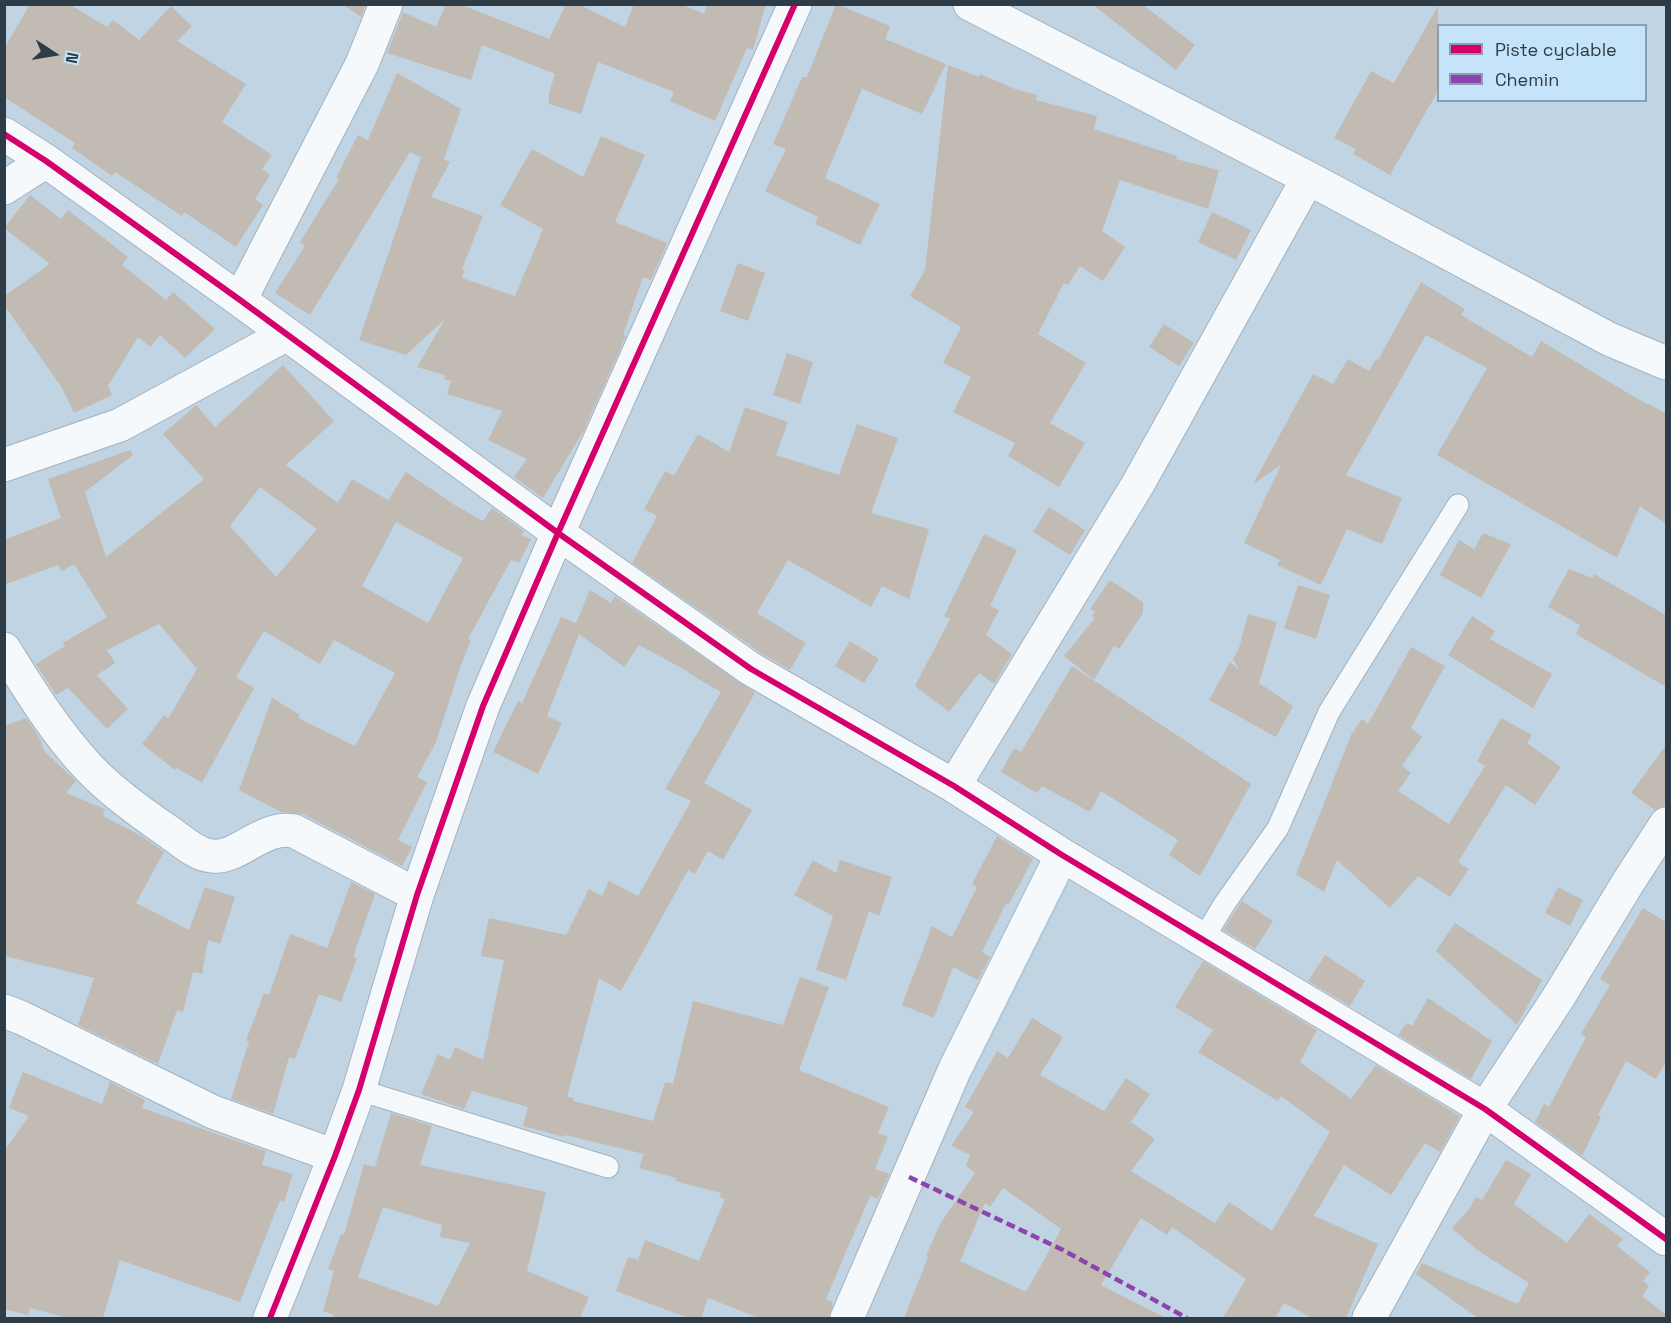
<!DOCTYPE html>
<html>
<head>
<meta charset="utf-8">
<style>
  body { margin:0 }
  #map { position:relative; width:1671px; height:1323px; overflow:hidden; background:#c0d4e3; font-family:"Space Grotesk",sans-serif }
  canvas { display:block }
  .frame { position:absolute; inset:0; border:6px solid #2d3c47; pointer-events:none }
  .legend { position:absolute; left:1437px; top:24px; width:210px; height:78px; box-sizing:border-box; background:#c5e3f9; border:2px solid #88a0b2; margin:0; padding:8px 10px; list-style:none; font-size:18px; color:#2d3c47 }
  .legend li { display:flex; align-items:center; gap:12px; height:30px }
  .legend b { width:30px; border:2px solid #88a0b2 }
  .north { position:absolute; left:24px; top:24px; width:60px; height:60px; -webkit-text-stroke:4px #c5e3f9; paint-order:stroke; rotate:102deg; font-size:16px; font-weight:700; line-height:24px; text-align:center; color:#2d3c47 }
  .north::after { content:''; display:block; margin:auto; width:21px; height:27px; background:#2d3c47; clip-path:polygon(50% 0,100% 100%,50% 72%,0 100%) }
</style>
</head>
<body>
<div id="map">
<canvas width="1671" height="1323"></canvas>
<div class="frame"></div>
<ul class="legend">
<li><b style="height:8px;background:#d6006c"></b>Piste cyclable</li>
<li><b style="height:8px;background:#8e44ad"></b>Chemin</li>
</ul>
<div class="north">N</div>
</div>
<script>
const ctx = document.querySelector('canvas').getContext('2d');
ctx.lineJoin = 'round';
function fillPath(path, color) { ctx.fillStyle = color; ctx.fill(path, 'evenodd'); }
function trace(path, color, width, dash) { ctx.strokeStyle = color; ctx.lineWidth = width; ctx.lineCap = dash ? 'butt' : 'round'; ctx.setLineDash(dash || []); ctx.stroke(path); }
const building = new Path2D(`
  M30 4H69L107 27 113 20 139 40 171 6 192 26 177 41 246 84 222 122 272 155 262 169 270 175 255 199 263 205 236 247 184 212 182 216 115 172 112 176 72 148 75 143 4 97V49Z
  M342 4H366L361 17Z
  M446 4H459L549 39 566 4H578L625 27 634 4H680L704 14 707 4H766L753 50 747 48 715 121 670 101 674 92 598 62 581 114 549 104V93L555 74 482 45 471 80 387 53 403 12 436 27Z
  M836 4 890 26 885 39 946 64 922 114 862 89 825 178 880 204 860 245 815 224 818 217 765 191 786 149 773 144 802 77H807Z
  M1092 4H1142L1195 45 1176 70Z
  M1438 6V91L1390 175 1353 154 1356 149 1334 138 1371 71 1394 83Z
  M948 65 979 77 980 74 1015 89 1037 95 1036 100 1097 116 1094 129 1177 156 1176 159 1219 170 1208 209 1120 180 1102 231 1125 247 1103 281 1080 266 1068 285 1064 283 1038 334 1086 363 1050 423 1085 443 1059 487 1008 456 1015 443 953 412 971 377 943 363 961 327 910 296 925 270Z
  M397 73 461 109 444 159 450 162 431 197 483 216 462 269 465 270 462 278 515 296 543 229 500 205 532 149 583 177 601 136 645 155 615 222 667 243 651 280 643 277 623 335 626 336 583 432 543 498 514 477 527 459 488 440 502 411 447 394 451 381 444 379 445 375 417 367 445 319 406 355 359 340 421 157 410 152 310 315 275 293 305 246 300 242 339 179 336 178 358 135 368 140Z
  M30 195 61 219 68 210 128 257 122 265 166 300 173 292 215 329 185 358 160 335 150 347 138 337 108 386 112 395 74 413 62 388 4 305V296L50 264 4 228Z
  M1212 212 1251 230 1236 260 1198 242Z
  M738 263 765 273 748 321 720 311Z
  M1421 282 1465 309 1461 315 1532 357 1541 341 1636 398 1666 413V524L1640 506 1617 558 1437 455 1487 368 1426 335 1346 475 1402 498 1382 544 1347 529 1321 585 1277 565 1280 560 1244 543 1281 465 1253 484 1313 374 1333 384 1348 359 1369 371 1376 359 1378 360Z
  M1164 324 1194 343 1179 366 1149 347Z
  M787 353 813 362 800 404 773 395Z
  M283 365 334 421 286 465 338 503 352 479 388 500 406 472 455 505 483 521 492 508 524 531 521 535 531 539 519 563 511 560 468 639 471 640 461 665 436 742 417 777 427 782 398 840 412 847 402 866 303 814 281 812 239 790 272 698 300 715 298 718 355 746 395 673 334 640 320 664 264 631 236 677 254 688 202 783 177 768 175 770 142 744 164 715 168 719 197 669 159 624 107 650 115 663 97 675 128 709 107 729 68 688 56 695 36 664 65 646 63 643 107 617 74 564 62 571 58 565 4 585V540L61 518 48 479 130 450 133 455 85 492 106 557 204 479 163 434 196 405 215 427ZM260 487 317 529 276 577 230 526ZM396 522 463 558 428 623 362 586Z
  M745 407 788 422 776 455 839 475 857 424 898 438 871 513 929 529 909 599 882 586 871 607 788 560 757 613 806 643 790 670 761 653 632 563 657 516 644 509 665 471 674 476 698 434 729 452Z
  M1049 507 1085 530 1070 555 1033 532Z
  M1483 533 1511 544 1481 598 1440 575 1459 540 1474 549Z
  M984 534 1017 550 990 606 999 610 986 635 1012 654 994 684 979 673 949 712 915 686 950 619 944 616Z
  M1569 569 1592 578 1594 574 1666 615V687L1576 634 1580 625 1548 607Z
  M1110 580 1143 602V613L1119 649 1114 646 1094 680 1064 656 1095 618 1092 616 1095 612 1090 609Z
  M1298 585 1330 595 1316 639 1284 628Z
  M590 590 611 603 615 596 755 693 704 783 752 810 723 860 708 851 695 874 688 870 621 991 599 978 567 1097 574 1098 573 1101 653 1121 665 1082 673 1084 693 1001 783 1025 800 977 829 987 799 1070 889 1107 878 1133 888 1137 875 1169 889 1174 878 1199 870 1196 826 1299 833 1302 829 1318H759L708 1298 701 1318H688L616 1291 628 1257 638 1260 645 1240 699 1261 725 1199 720 1197 721 1193 675 1181 676 1178 639 1168 644 1154 565 1135 564 1137 523 1126 528 1107 472 1091 464 1109 421 1094 438 1054 450 1060 455 1047 483 1060 504 960 481 956 489 918 566 935 589 889 602 896 609 881 638 896 691 801 665 789 721 692 688 673 689 672 639 645 624 667 579 634 547 716 562 723 538 774 493 752 518 701 522 703 561 617 576 623Z
  M1248 614 1277 622 1259 683 1293 706 1276 737 1209 700 1230 662 1239 669 1233 659 1239 648Z
  M1472 616 1495 631 1490 639 1552 674 1533 708 1448 655Z
  M850 641 879 659 864 683 835 666Z
  M1411 647 1445 666 1411 728 1422 737 1402 766 1411 773 1398 791 1449 824 1485 766 1477 761 1501 718 1532 735 1527 743 1561 767 1535 805 1506 785 1458 862 1469 869 1450 897 1418 876 1390 908 1337 860 1324 892 1296 874 1351 735 1362 719 1368 724Z
  M1072 666 1251 784 1200 876 1169 855 1178 840 1101 791 1090 812 1042 786 1037 793 1001 772 1014 748 1021 752Z
  M26 718 39 737 44 751 76 781 66 793 105 809 103 816 143 837 164 852 136 903 189 930 205 887 235 897 220 944 208 940 202 974 193 972 183 1012 177 1010 158 1064 78 1025 94 978 4 956V726Z
  M1666 745V805L1655 810 1631 793Z
  M997 836 1033 859 1009 904 1006 903 982 952 990 957 978 980 953 967 934 1018 902 1005 932 926 952 937 977 887 972 884Z
  M813 860 836 873 840 860 892 877 879 916 869 911 846 980 816 970 833 916 794 895Z
  M351 882 375 894 353 957 357 958 341 1002 319 994 295 1059 289 1057 273 1114 231 1099 249 1041 246 1040 264 993 269 995 290 934 327 948Z
  M1558 887 1583 900 1570 926 1545 913Z
  M1242 901 1273 921 1255 949 1223 930Z
  M1643 908 1666 922V1062L1656 1079 1626 1061 1598 1115 1601 1117 1582 1156 1535 1122 1544 1104 1549 1107 1586 1037 1581 1034 1610 985 1600 979Z
  M1455 923 1542 980 1517 1025 1436 951Z
  M1325 955 1365 981 1350 1006 1308 981Z
  M1203 961 1317 1030 1300 1062 1351 1099 1376 1065 1460 1116 1440 1152 1425 1143 1391 1195 1344 1165 1314 1216 1378 1244 1346 1318H1312L1284 1303 1275 1318H1223L1246 1279 1172 1227 1167 1235 1141 1218 1101 1285 1166 1318H904L928 1257 926 1256 940 1224 975 1173 966 1166 970 1155 951 1146 974 1112 965 1107 997 1051 1008 1058 1032 1018 1063 1037 1040 1075 1104 1111 1126 1078 1150 1094 1131 1122 1155 1139 1131 1171 1215 1223 1229 1202 1272 1231 1330 1132 1281 1096 1278 1101 1198 1052 1213 1030 1175 1007ZM1003 1188 1061 1229 1026 1292 960 1261 985 1203 990 1207Z
  M1428 998 1492 1041 1471 1079 1398 1035 1407 1023 1412 1026Z
  M23 1072 102 1104 110 1082 145 1100 142 1108 266 1151 262 1165 293 1174 284 1202 280 1200 240 1302 120 1260 103 1318H68L30 1308 28 1315 4 1309V1151L29 1116 9 1108Z
  M391 1113 432 1126 420 1165 546 1192 527 1271 589 1297 580 1318H332L334 1315 323 1311 334 1271 328 1269 341 1234 344 1235 364 1164 375 1167ZM383 1207 442 1225 440 1237 470 1243 438 1306 358 1277Z
  M1506 1160 1531 1174 1514 1204 1567 1243 1589 1214 1623 1239 1617 1246 1650 1272 1643 1281 1649 1286 1642 1296 1666 1315V1318H1478L1416 1274 1422 1263 1518 1304 1529 1283 1477 1250 1452 1228 1470 1208 1476 1197 1482 1200Z`);
const lane = new Path2D(`
  M1203 939 1225 903 1278 828 1329 712 1458 505
  M359 1090 608 1167`);
const street = new Path2D(`
  M970 4 1308 178 1609 339 1666 363
  M4 134 46 161 240 300 558 533 751 669 954 786 1062 855 1485 1109 1666 1239
  M4 188 46 161
  M240 300 362 64 386 4
  M4 465 120 425 287 334
  M4 649C30 691 56 733 90 769 113 793 141 813 169 832 182 841 196 855 212 856 239 859 262 825 294 831L417 895
  M954 786 1138 484 1308 178
  M4 1011 22 1018 213 1112 335 1156
  M270 1318 335 1156 359 1090 417 895 483 706 558 533 795 4
  M847 1318 955 1069 1062 855
  M1369 1318 1485 1109 1558 998 1629 881 1666 824`);
const quiet = new Path2D(`
  M909 1177 1063 1250 1187 1318`);
const cycleway = new Path2D(`
  M4 134 46 161 240 300 558 533 751 669 954 786 1062 855 1485 1109 1666 1239
  M270 1318 335 1156 359 1090 417 895 483 706 558 533 795 4`);
fillPath(building, '#c2bbb4');
trace(lane, '#a2b2be', 23);
trace(street, '#a2b2be', 35);
trace(lane, '#f6f9fb', 21);
trace(street, '#f6f9fb', 33);
trace(quiet, '#8e44ad', 4.5, [9, 4.5]);
trace(cycleway, '#d6006c', 6);
</script>
</body>
</html>
